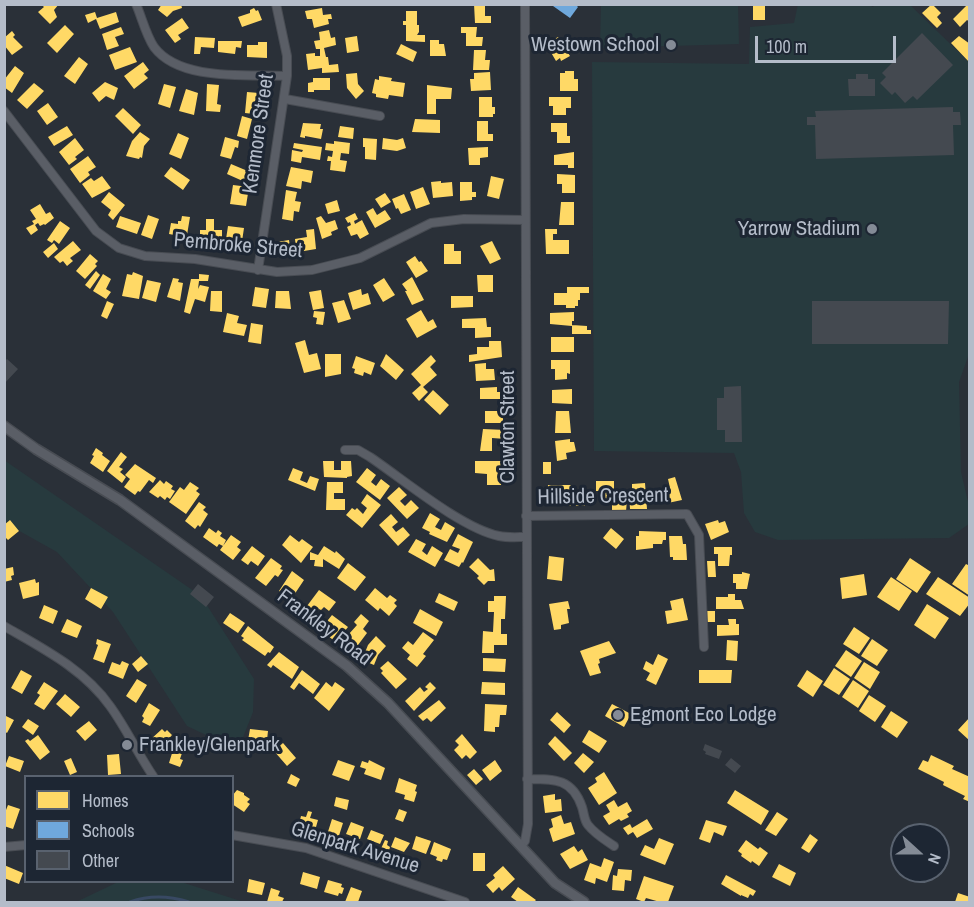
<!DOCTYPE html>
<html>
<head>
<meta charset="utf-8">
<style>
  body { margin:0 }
  #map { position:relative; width:974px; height:907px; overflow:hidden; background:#2a3038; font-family:"Archivo Narrow",sans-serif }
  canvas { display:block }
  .frame { position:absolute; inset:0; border:6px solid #b4bcc9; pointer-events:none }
  .legend { position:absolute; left:24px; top:775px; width:210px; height:108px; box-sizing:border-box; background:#1d2633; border:2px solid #59626f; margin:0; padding:8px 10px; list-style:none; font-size:18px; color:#b4bcc9 }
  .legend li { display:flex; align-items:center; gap:12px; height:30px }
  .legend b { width:30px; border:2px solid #59626f }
  .north { position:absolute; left:890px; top:823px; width:60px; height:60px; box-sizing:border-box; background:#1d2633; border:2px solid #59626f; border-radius:50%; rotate:111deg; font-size:16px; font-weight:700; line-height:24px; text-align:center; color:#b4bcc9 }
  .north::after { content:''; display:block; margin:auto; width:21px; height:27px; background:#848b96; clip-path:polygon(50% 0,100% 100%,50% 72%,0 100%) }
  .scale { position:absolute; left:755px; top:36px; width:141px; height:27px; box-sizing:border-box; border:3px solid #b4bcc9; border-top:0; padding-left:8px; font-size:18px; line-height:21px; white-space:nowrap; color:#b4bcc9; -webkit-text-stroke:4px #1d2633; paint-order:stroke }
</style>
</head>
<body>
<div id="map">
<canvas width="974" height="907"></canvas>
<div class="frame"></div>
<ul class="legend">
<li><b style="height:16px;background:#ffd966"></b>Homes</li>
<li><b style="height:16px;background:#6fa8dc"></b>Schools</li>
<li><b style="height:16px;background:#444950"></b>Other</li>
</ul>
<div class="north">N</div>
<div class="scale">100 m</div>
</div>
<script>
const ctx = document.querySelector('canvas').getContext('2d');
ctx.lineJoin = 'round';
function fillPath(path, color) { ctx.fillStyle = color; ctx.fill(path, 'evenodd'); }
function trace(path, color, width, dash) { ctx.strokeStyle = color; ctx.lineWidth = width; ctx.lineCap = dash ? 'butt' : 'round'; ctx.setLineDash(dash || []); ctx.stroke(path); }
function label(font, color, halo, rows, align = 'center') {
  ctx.font = font + ' "Archivo Narrow",sans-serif'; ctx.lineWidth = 6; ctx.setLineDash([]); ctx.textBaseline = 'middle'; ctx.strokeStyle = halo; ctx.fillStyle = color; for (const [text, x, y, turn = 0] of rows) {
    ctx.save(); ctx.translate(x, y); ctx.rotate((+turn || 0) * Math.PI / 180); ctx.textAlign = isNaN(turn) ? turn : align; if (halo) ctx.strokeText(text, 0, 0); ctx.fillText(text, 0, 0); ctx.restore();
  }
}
const green = new Path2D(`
  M798 4H867L873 7 875 5H910L969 62 970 351 959 382 961 472 969 506V524L949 538 778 540 755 532 744 513 741 472 734 453 594 451 592 62 749 64 750 27 794 23Z
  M601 5H738L739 44 600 48Z
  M4 460 201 596 254 679 253 712 238 750 187 726 113 612 57 552 5 523Z
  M118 882H181L244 902H76Z`);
const homes = new Path2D(`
  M41 4H59L54 10 57 17 50 24 38 12 44 7Z
  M162 4H181L182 8 173 11 167 17 158 10Z
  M474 4H485V16H491V23H475Z
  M753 4H765V20H753Z
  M932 4 941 13 937 17 942 23 937 28 922 13Z
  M968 4 970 22 967 20 960 27 953 19Z
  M254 8 256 11 258 10 262 20 242 27 238 17 250 13V10Z
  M322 8 323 15 331 14 332 19H328L329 24 314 28 312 19H307L305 11Z
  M406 11H417V25H419V32L417 35H425V42L406 41V25H403V21H406Z
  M95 12 97 18 116 12 119 22 100 29 96 19 88 23 85 15Z
  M182 18 189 28 178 35 181 39 175 43 165 30Z
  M65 25 74 34 57 53 47 43Z
  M121 27 124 34 115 37 119 46 107 50 102 34Z
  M461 27H477L476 37H483L482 46H466V33H461Z
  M329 30 331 38 335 37 336 45 324 48 326 57H328L329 65 338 64 339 72 322 73V68L308 70 306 54 315 53V56H320V49H316L314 41 320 40 319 32Z
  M12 31 15 35 13 37 23 47 12 55 4 45V38Z
  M357 36 359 51 347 53 345 38Z
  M959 36 970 44V63L951 43Z
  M195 37 215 38 214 48 201 47 200 54H194Z
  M558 37 570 56 561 61 560 58 556 61 546 44Z
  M430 40H439V44H444L446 56H430Z
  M218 41H242L241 48 236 47 235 54 218 52Z
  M258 42H267V58L247 57V45H258Z
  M401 44 417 52 413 62 396 54Z
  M130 47 137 62 115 70 109 55Z
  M474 50H486L485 60H490L489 70H473Z
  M79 57 88 64 75 84 64 76Z
  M143 62 149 70 144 74 148 78 134 89 124 76Z
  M15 66 24 73 12 93 4 87V80Z
  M565 71H574V79H578V91H560V73H565Z
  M490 72 491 90 471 91 470 79H474V73Z
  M357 73 358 84 364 91 356 99 347 88 346 74Z
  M379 76 392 78 391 81 405 83 403 97 389 95 388 99 376 97V94L372 93 375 79 379 80Z
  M313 78H330V90H314V92H308V83L313 82Z
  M105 82 118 88 114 100 106 96 99 102 92 93Z
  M34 83 44 91 27 109 17 100Z
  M164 84 176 87 170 108 158 104Z
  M207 84 219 85 217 104 221 105 220 112 206 111Z
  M427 85 452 88 451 99H436V114H427Z
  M186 89 198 93 194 115 179 111Z
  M247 92 259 93 258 109 263 110V115L245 113Z
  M479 97H492V107H495V114H493V117H479Z
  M549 97H571V108H566V115H553V106H549Z
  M48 103 58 117 47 125 37 111Z
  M123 108 141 125 133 134 115 116Z
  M242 116 252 119 247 139 237 136Z
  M415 119 440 120V133L412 132Z
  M477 121H488V134H493V141H477Z
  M303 123 321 124 320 129H323L321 139 305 136V138L300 137Z
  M551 123H567V136H570V143H557V132H551Z
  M67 126 73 135 54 146 48 137Z
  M340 126 354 128 353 139 338 137Z
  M140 132 150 139 144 146 142 158 140 157 139 159 126 156 132 141Z
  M178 133 189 138 181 159 169 154Z
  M225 137 239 141 238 148 235 147 231 159 220 156Z
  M75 138 84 150 75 157 77 159 69 165 59 152Z
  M363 138 377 139 376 160 365 159V147H363Z
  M383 138 397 140 403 138 406 148 397 151 382 149Z
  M334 141 350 143 349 154 341 153 340 160 347 161 345 172 330 170 331 161H327L328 156 332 157 333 151 325 150 326 143 334 144Z
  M294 143 322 147 320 160 302 157 301 163 291 161 292 150 302 152 303 150 293 148Z
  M488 147V157L480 158V165H469L468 148Z
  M574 152V168H568V165H554V155Z
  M88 156 96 167 88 172 90 175 80 183 70 169Z
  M231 164 250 172 245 182 227 174Z
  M171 167 190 180 183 190 164 176Z
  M291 167 313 171 311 183 302 181 301 189 286 186Z
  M557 174 575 175V193H562V184H557Z
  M102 176 111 188 92 198 82 184 91 178 94 181Z
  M491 176 504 179 499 199 487 196Z
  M441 181V183L452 182 453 196 433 198 431 182Z
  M460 182H472V192H476V197H472V200L460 201Z
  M233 185 249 187 246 206 230 204Z
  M423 187 430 204 416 209 410 192Z
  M286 190 297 192 295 201 301 202 299 212 294 211 293 221 282 219Z
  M109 192 125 205 113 220 108 215 111 210 101 202Z
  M385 193 391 202 381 208 375 199Z
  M404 194 411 210 401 214 398 208 396 209 392 199Z
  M337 200 340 211 328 214 325 204Z
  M561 202H574V225H559Z
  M40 204 46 214 50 212 54 218 45 225 44 224 40 226 38 223 35 225 38 230 31 235 26 228 34 224 32 221 36 219 30 210Z
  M373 208 377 215 385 210 391 219 375 228 366 212Z
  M355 213 358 219 354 221 355 224 362 220 369 234 360 239 357 234 351 236 347 227 351 225 350 222 348 223 345 218Z
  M148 215 159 219 152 239 141 235Z
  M120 216 141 223 137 234 116 227Z
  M182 216 190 217 186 241H180V236L169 234 171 223 178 224V221H181Z
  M321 216 326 223 335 220 338 229 331 232 332 235 322 239 316 218Z
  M206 219H214V230H222V241H200V230H206Z
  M60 221 70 228 59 244 54 240 52 243 47 240Z
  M228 226 244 228 241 248 225 246Z
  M314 229 316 249 304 251 303 247 296 248 295 239 307 237 306 230Z
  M545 229H557V234H553V240H569V254H546Z
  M289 240 291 254 279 256 277 242Z
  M73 241 81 250 70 258 73 261 67 266 63 261 60 263 54 257Z
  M492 241 501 259 490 264 480 246Z
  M54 243 58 249 48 258 43 252Z
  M444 244H454V251H461V264H444Z
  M90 254 98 261 95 264 97 266 85 279 76 271Z
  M415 256 419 262 421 261 428 271 416 278 406 262Z
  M96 271 100 275 90 289 85 285Z
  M133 272 143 276 139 299 122 296 127 274 132 275Z
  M103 274 111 279 106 289 111 292 106 299 93 291Z
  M199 274 209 275 208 281H199L198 289 200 285 209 287 205 302 195 299 190 314 184 312 191 279H199Z
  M477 275H493V292H478Z
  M412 277 424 300 412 305 405 291H407L402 284Z
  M173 278 179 279 178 282 183 283 180 301 167 297Z
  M384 278 395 295 383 302 373 285Z
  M147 280 161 283 156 302 142 298Z
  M255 287 269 289 266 308 252 306Z
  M567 287H589V293H580V300H578V306H575V308H566V305H554V293H567Z
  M361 289 362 295 368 293 371 304 353 310 348 293Z
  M321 290 324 308 313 310 309 292Z
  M211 291H222V312L210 311Z
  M276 291H289L291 309 275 308Z
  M451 296H473V307L451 308Z
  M344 300 351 319 338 323 332 303Z
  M107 301 114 304 107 319 101 316Z
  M421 310 428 322 433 319 437 327 417 338 406 319Z
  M314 311 325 312 323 325 316 324 317 318 313 317Z
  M574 312V321H572V326L550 324V313Z
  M227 313 239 316 237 323 247 325 244 336 223 332Z
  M486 318 487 327H491V337L475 338V328H462V319Z
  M251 323 263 325 261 344 248 342Z
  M572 325 587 326V330H591V334H572Z
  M551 337H574V352H551Z
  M305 340 309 355 317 353 321 369 304 373 295 343Z
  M489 341H501L502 357 469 362V355L477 354V347H489Z
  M325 354H341V374L325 377Z
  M386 354 404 370 396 380 380 366Z
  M431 355 436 361 430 367 437 375 423 387 428 392 419 401 412 393 421 385 411 374Z
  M356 356 375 363 371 375 364 372 363 376 354 373 355 369 352 368Z
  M551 360H570V374L567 373V379L555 380V369H551Z
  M486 363V369H494L495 380 476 381 475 364Z
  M497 387V392H500V399H480V388Z
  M572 389V404L552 403V390Z
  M433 390 449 405 440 415 424 400Z
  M485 411H503V423H485Z
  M556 411H569L571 433H555Z
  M483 429 506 430V439L492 438V451H480Z
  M570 439V442H574L576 451 566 453 567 459 557 461 555 441Z
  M96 448 103 453 102 455 110 461 103 472 90 463 94 456 92 455Z
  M121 452 127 457 119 467 123 469 120 472 126 477 122 483 107 471Z
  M323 461H334V470H341V461H351L352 476 347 477V478L324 477Z
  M475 461H503L501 485H487V474L475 473Z
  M543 462H551V474H543Z
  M135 464 156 478 153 483 149 480 140 492 138 491 135 495 124 487 130 479 125 475Z
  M293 468 303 472 300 480 307 483 310 476 319 479 315 491 288 480Z
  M367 468 376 475 371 482 376 486 381 479 390 486 380 500 356 482Z
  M675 477 682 500 663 504 660 490 670 488 668 479Z
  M160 480 164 484 166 481 173 486 171 489 175 491 170 499 167 497 165 500 160 496 158 498 149 492Z
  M596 481H614V490H609L608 501H600V491H596Z
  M190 482 199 488 196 491 200 494 186 514 169 502 180 487 184 490Z
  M327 482H343V493H334V499H345V510H326Z
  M645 483 647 509H630L629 494H632V484Z
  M548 485H571V497L585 498V506H566V498H547Z
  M399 487 407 495 400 501 405 506 411 500 419 508 407 519 387 498Z
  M367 494 381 505 362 528 346 515 352 508 355 510 357 508 363 514 367 508 361 503Z
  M612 498 627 499 626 512H612Z
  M199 502 206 507 203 510 208 514 200 527 198 525 195 529 185 521Z
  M430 513 440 519 435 527 441 530 445 522 455 528 447 542 429 534 430 532 422 528Z
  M391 514 398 522 392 527 396 532 403 527 410 535 398 546 379 525Z
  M10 520 19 531 8 540 4 536V525Z
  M718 520 719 523 725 521 729 532 711 540 705 524Z
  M209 528 216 533 218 530 222 533 220 536 226 540 223 546 219 544 217 547 203 537Z
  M611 528 624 539 616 549 603 538Z
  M639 531 666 532V540H663L662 544H653V548L636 550V536H639Z
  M458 534 473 542 463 563 462 562 459 567 444 560 450 549 458 553 460 549 452 546Z
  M231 535 241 542 237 547 241 550 233 560 220 550Z
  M290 535 299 542 302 539 313 547 301 563 282 545Z
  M669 536H682L683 544H686L687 560H673V557H670Z
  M416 539 426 544 422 551 427 555 432 546 443 553 435 567 408 552Z
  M252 546 265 556 258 566 251 561 248 565 241 560Z
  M324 546 335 553 336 551 345 559 339 569 323 559V567L314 566 315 560H310V552L318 555Z
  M714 547H732V555H730L729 566H718V554H714Z
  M549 556 564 558 562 581 547 579Z
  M271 558 282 566 280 569 283 570 278 577 275 575 266 586 255 578Z
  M478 558 490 570 494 569 495 581H488L484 585 477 578 479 576 469 567Z
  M910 558 931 572 917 593 896 579Z
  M707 561H715L716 577H708Z
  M348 563 366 577 355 591 337 578Z
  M966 564 970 566V596L952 584Z
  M13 567 14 575 11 576 12 580 4 582V569Z
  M292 571 304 580 294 595 290 592 287 597 279 591Z
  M742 572 750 574 747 589H736V583H733V574H742Z
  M864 574 867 595 842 599 840 578Z
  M891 577 912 591 899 611 877 597Z
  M938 577 970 598V603L960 616 926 594Z
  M35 579 36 583 39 582V595L23 599 19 583Z
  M91 588 108 597 101 609 85 599Z
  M375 588 387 598 390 595 397 600 394 603 397 606 389 616 380 608 378 611 365 600Z
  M319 590 336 602 329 611 324 607 321 610 319 609 316 613 322 618 317 625 301 614Z
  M439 593 458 602 454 611 435 602Z
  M728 594H735V600H741L744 609H716V597H728Z
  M494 596H506L505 619H501V634H507V645H494V653H482L483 631 493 632 494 612H488V601H494Z
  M683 598 688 620 667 624 665 611 672 610 670 601Z
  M568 601 570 609H567L569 623 561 625V629L554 630 549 604Z
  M927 604 949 618 935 639 914 625Z
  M44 605 58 611 53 624 39 618Z
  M420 609 443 622 436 636 413 623Z
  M707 611H715V622H706Z
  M230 613 245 623 238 633 223 623Z
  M361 614 369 621 363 629 367 633 352 653 340 644 357 625 354 622Z
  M332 615 348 627 336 642 320 630Z
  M67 619 82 626 77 638 61 632Z
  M728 619H736V624H739V635L717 636V625H729Z
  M248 626 274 647 270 653 268 652 265 656 242 640 244 638 241 636Z
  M854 627 870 638 859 654 843 644Z
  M423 632 434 640 423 654 426 656 417 667 407 659 410 655 402 648 408 641 413 645Z
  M376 636 386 646 378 655 374 665 362 660 368 645Z
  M97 639 111 644 104 663 93 659 98 645 96 644Z
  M872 639 888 650 877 666 861 656Z
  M727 640 738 641 737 661 726 660Z
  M609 641 616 653 599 659 600 663 598 664 601 673 590 676 580 651Z
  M846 650 862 661 851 677 835 666Z
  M279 652 299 667 292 679 273 665 271 668 267 665Z
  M658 654 668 659 656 685 646 680 650 673 643 669 646 661 653 665Z
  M141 656 148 664 138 672 132 664Z
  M483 658 506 659 505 672 483 671Z
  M122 661 129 664 123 679 108 673 112 662 120 665Z
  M388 661 407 679 396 689 381 673 383 671 380 668Z
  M864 662 880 672 870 689 854 678Z
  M834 668 850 679 839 695 823 685Z
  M21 670 32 676 22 694 11 688Z
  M302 670 320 684 313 694 299 683 294 690 290 687Z
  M699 670H732L731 683H699Z
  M807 670 823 681 813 697 797 686Z
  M137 679 147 685 136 703 126 696Z
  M853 680 869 691 858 708 842 697Z
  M44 682 58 691 44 710 34 704 40 695 37 693Z
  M326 682 332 687 335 682 345 689 329 711 314 698Z
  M430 682 436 688 414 711 405 701 420 687 424 692 428 689 425 687Z
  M482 682 505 683V695L481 694Z
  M65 694 80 707 71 717 56 704Z
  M869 695 886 706 875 722 859 711Z
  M439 700 446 708 431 722 427 718 423 721 418 716Z
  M149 703 160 710 150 726 142 722 144 718 142 716Z
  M485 704 507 705 506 715H500L499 727H495V732L484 731Z
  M612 704 631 714 624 727 605 716Z
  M891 711 908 722 897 738 881 727Z
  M557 712 571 725 564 733 550 720Z
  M4 715 14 720 7 733 4 731Z
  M970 717V741L958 730Z
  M28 719 39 726 33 735 22 727Z
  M89 721 97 730 85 741 76 731Z
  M162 729 165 732 167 730 172 735 159 750 150 740Z
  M250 729 268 731 266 749 247 746Z
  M589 730 607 741 599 753 582 742Z
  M462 734 477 752 470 759 466 755 462 759 454 750 459 745 455 741Z
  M38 735 50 752 40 760 25 741 28 739 30 741Z
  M555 736 572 753 564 761 548 744Z
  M283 743 296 758 287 766 274 751Z
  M173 750 182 753 180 759 183 760 180 767 169 763Z
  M583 753 594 762 584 773 574 763Z
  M119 754 121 774 108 775 107 755Z
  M931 755 954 766 952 769 970 777V802L963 799 965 796 943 785 944 782 918 769 923 760 928 762Z
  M9 756 24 761 20 772 5 766Z
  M71 758 77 772 70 775 64 761Z
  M338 760 355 766 349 781 332 775Z
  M369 760 385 768 381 780 364 774 366 769 360 767 362 761 368 763Z
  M495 760 502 771 490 781 482 770Z
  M474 769 483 779 476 785 467 775Z
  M604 772 617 793 599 805 588 788 597 782 595 778Z
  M291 774 300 779 296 787 287 783Z
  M399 778 417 785 415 791 417 792 414 802 404 799 405 795 395 792Z
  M237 790 244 793V795L250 799 247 802 250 804 244 812 232 804V796Z
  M735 790 769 811 761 825 727 803Z
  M555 794V800L561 799 562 811 545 813 543 796Z
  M336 797 349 800 347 810 334 806Z
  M614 800 618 807 627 802 632 811 627 814 629 817 621 821 619 819 609 825 603 816 610 812 606 805Z
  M8 805 20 809 13 829 4 826V815Z
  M399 809 407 812 403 822 395 819Z
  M308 811 312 812 310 818 318 820 314 834 298 828 301 816 306 817Z
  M777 812 788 819 776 836 765 830Z
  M561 815 564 824 571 822 575 834 553 842 549 829 553 827 551 819Z
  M332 819 343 823 337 842 326 838Z
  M647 819 653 829 637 838 633 832 628 835 623 828 630 824 632 828Z
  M706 820 727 826 723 836 714 832 710 843 699 839Z
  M351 822 364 827 360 839 346 834Z
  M371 830 384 835 380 844 367 839Z
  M810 834 818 840 809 853 801 848Z
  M416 836 431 841 426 854 412 849Z
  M395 837 410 843 404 852 391 847Z
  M659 838 674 844 665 865 640 855 645 845 654 849Z
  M385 840 388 841 387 845 390 847 387 858 378 855Z
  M746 840 758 849 760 847 768 853 759 866 752 861 751 863 741 856 742 854 738 851Z
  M434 842 451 849 447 860 443 859 442 862 436 860 437 857 430 854Z
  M574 846 578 852 582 849 588 860 570 869 560 854Z
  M473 853H485V871H473Z
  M604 858 614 862 607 882 596 878 595 884 584 880 590 863 601 867Z
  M779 864 796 873 790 886 772 877Z
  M4 865 23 873 19 884 4 878Z
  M503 866 515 879 502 891 499 887 493 893 486 885 495 878 493 875Z
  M618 869 632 870 631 881 625 880 624 891 612 890 613 875 617 876Z
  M303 872 320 877 317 889 300 884Z
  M726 875 756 891 753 896 750 894 748 898 741 895V896L721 884Z
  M644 876 674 886 668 902H660L646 898 644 902 636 899Z
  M249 879 265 883 262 895 247 892Z
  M328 880 342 884 341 887 344 888 342 894 339 893 338 896 324 892Z
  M351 887 362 891 358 902H345Z
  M518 887 536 900 534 902H518L511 897Z
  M271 888 280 891 278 896 284 898 282 902H267Z
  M958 893 970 897V902H955Z`);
const schools = new Path2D(`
  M554 4H575L578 7 570 18 553 6Z`);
const stream = new Path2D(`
  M130 902C149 895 170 896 189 902`);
const building = new Path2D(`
  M922 33 953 65 917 100 913 96 905 103 895 92 892 95 880 83 886 77 882 73Z
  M856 74H868V79H875V96H849L848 79H856Z
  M953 107V112H960L961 125H953L954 155 816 159 815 125H807V117H816L815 111Z
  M812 301H949L948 344H812Z
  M7 359 18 369 4 384V362Z
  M741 386 742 442H725V430H717V398H724V387Z
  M198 584 214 597 206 607 190 594Z
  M705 744 722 751 719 759 705 754 706 752 703 750Z
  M731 758 741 766 735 773 725 765Z`);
const minor = new Path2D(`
  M136 4C142 18 146 35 154 47 180 82 249 74 287 76
  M285 99 380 116
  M4 111 96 231 119 248 145 256 195 259 277 272 312 270 360 258 431 223 464 219 525 220
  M258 270 287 76V56L276 4
  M345 450H358L370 457C404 480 461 528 499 536 508 538 518 537 527 537
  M526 516 687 514 699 535 704 647
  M4 626C42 648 84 669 110 706 126 728 138 754 153 776
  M527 779C554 779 572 778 582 807 584 813 584 820 588 825 595 834 605 840 614 846
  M232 835 306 848 465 902
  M521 846 525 841 528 824 525 4
  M4 847 26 845`);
const tertiary = new Path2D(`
  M4 426 36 449 120 500 347 666 388 703 555 883 584 902`);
const markers = [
  [671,45,6,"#848b96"],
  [872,229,6,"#848b96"],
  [618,715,6,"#848b96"],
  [127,745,6,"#848b96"]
];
const poiNames = [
  ["Westown School",659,45],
  ["Yarrow Stadium",860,229],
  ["Egmont Eco Lodge",630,715,"left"],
  ["Frankley/Glenpark",139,745,"left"]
];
const streetNames = [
  ["Kenmore Street",259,134,-82],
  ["Pembroke Street",238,246,5],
  ["Clawton Street",508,427,-90],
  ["Hillside Crescent",603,497,-1],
  ["Frankley Road",324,628,37],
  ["Glenpark Avenue",355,848,17]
];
fillPath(green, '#273a3e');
fillPath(homes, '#ffd966');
fillPath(schools, '#6fa8dc');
trace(stream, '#384963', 3);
fillPath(building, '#444950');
trace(minor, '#484c53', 10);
trace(tertiary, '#484c53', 12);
trace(minor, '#5a5e66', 8);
trace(tertiary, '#5a5e66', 9);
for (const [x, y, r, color] of markers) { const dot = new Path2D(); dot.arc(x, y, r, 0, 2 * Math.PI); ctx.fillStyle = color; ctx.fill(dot); trace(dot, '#1d2633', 2); }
label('21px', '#b4bcc9', '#1d2633', poiNames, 'right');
label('21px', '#b4bcc9', '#1d2633', streetNames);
</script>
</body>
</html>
